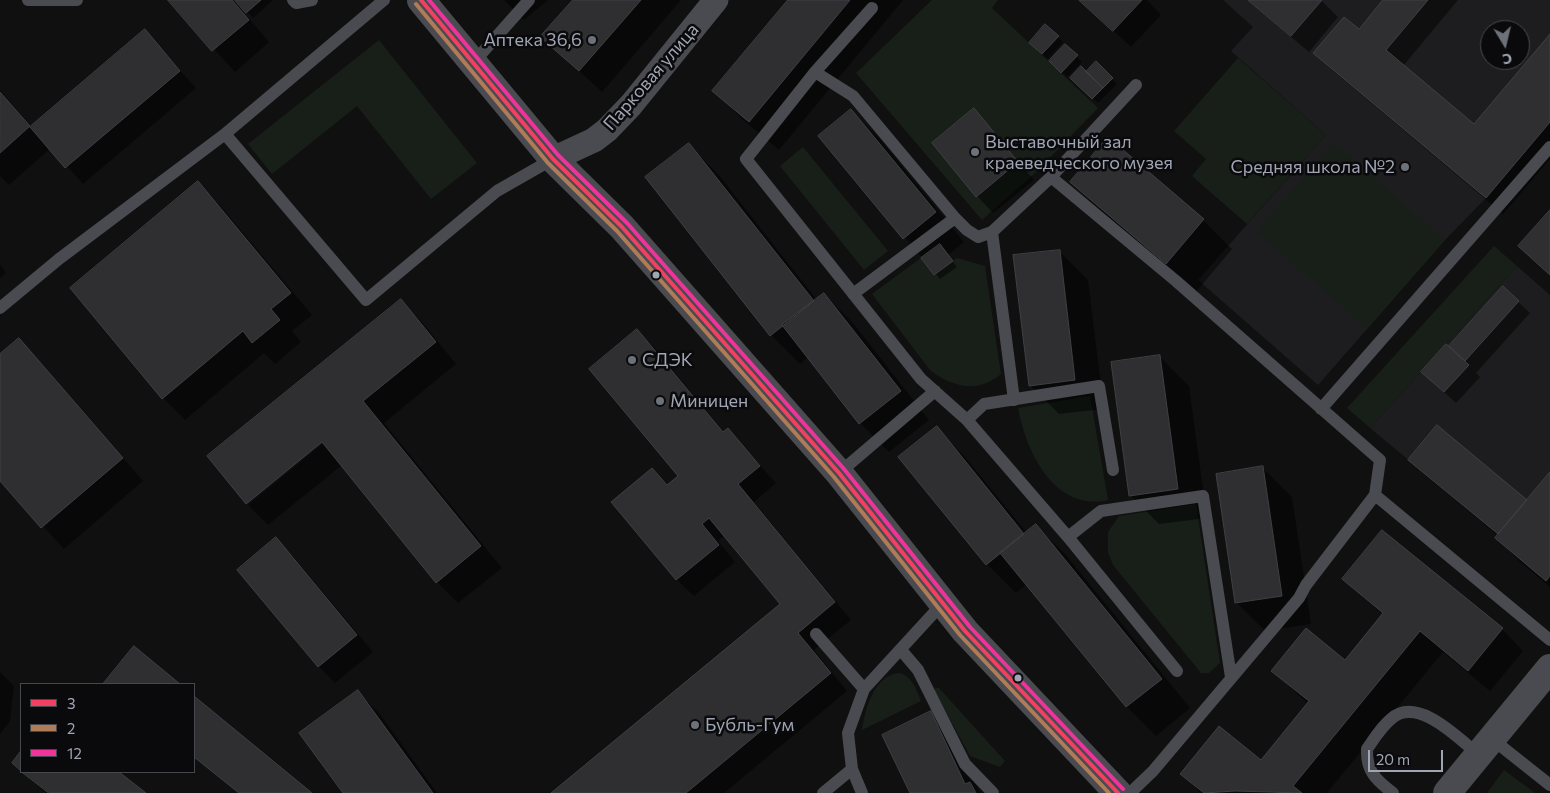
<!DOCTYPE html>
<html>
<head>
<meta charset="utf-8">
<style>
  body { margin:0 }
  #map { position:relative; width:1550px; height:793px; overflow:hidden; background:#101010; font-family:Commissioner,sans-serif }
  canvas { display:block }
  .legend { position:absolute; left:20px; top:683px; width:175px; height:90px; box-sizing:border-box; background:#0a0a0c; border:1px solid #46484f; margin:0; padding:6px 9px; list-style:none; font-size:15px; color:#9fa5b3 }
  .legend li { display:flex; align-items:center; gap:10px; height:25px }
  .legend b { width:25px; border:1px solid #46484f }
  .north { position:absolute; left:1480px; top:20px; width:50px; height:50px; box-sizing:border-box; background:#0a0a0c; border:1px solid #46484f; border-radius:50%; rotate:171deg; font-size:14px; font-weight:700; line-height:20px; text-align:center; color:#9fa5b3 }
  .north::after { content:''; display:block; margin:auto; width:18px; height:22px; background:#6d717a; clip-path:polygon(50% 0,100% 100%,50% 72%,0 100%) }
  .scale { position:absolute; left:1368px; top:750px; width:75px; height:22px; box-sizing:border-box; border:2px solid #9fa5b3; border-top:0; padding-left:6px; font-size:15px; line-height:18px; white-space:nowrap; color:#9fa5b3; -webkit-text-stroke:4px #0a0a0c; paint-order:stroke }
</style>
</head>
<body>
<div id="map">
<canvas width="1550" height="793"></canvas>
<ul class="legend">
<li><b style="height:6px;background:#f24062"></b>3</li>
<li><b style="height:6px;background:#b07c57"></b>2</li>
<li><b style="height:6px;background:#ef339a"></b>12</li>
</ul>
<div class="north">С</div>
<div class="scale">20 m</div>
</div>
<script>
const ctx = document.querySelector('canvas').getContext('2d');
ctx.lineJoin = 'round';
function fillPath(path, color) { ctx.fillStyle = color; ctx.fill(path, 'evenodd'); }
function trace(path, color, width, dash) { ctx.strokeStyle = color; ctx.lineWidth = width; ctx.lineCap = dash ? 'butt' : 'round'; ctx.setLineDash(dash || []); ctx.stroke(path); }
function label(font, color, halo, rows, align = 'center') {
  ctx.font = font + ' Commissioner,sans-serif'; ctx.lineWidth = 5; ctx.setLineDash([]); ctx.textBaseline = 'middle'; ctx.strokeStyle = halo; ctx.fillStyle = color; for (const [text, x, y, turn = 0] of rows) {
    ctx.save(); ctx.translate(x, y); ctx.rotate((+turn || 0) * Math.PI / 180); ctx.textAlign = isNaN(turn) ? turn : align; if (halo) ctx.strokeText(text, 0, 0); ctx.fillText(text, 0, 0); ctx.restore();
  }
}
const built = new Path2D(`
  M1223 0H1550V122L1486 198 1445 240 1318 385 1198 280 1326 135 1231 51 1253 27ZM1490 30H1520V60H1490Z
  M1517 266 1550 295V576L1546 581 1495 538 1498 534 1370 428Z`);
const green = new Path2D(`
  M932 0H998L992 8 1098 108 1036 172 982 220 856 73Z
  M379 40 477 163 431 199 357 106 272 174 248 144Z
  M1238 58 1326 135 1247 224 1192 176 1206 159 1174 131Z
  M1334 142 1445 240 1367 329 1256 231Z
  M803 147 888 251 864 270 780 166Z
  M1494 246 1517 266 1370 428 1347 408Z
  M921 258 934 275 957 258 985 266 1001 374C978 394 952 387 930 370L872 294Z
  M1090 396 1108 500C1054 512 1026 451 1018 408Z
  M1196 504 1220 663 1209 673H1201L1113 565 1108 552V532L1119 516Z
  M898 673C912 675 916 689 921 701L862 730C865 710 873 677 898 673Z
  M936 688H939L1005 761 1000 767 970 756 934 690Z
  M1504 770 1535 793H1487Z`);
const shadow = new Path2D(`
  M169 0H233L269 42 235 72Z
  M237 0H273L253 18Z
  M504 0H548L524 20Z
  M574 0H681L602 92 542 37Z
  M789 0H903L779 150 743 120 714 91Z
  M1080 0H1147L1161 15 1131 47Z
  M1247 0H1321L1338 17 1309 52Z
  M1384 0H1458L1403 66 1475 126 1550 36V159L1503 214 1332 70 1315 53 1359 31Z
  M1046 26 1063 42 1048 59 1036 48Z
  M144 31 196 88 83 184 51 148 9 185 0 176V90L32 127Z
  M1065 46 1082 62 1067 77 1050 61Z
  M1096 63 1117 84 1098 103 1071 78 1086 73Z
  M851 110 880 139 964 242 948 255 957 267 940 279 820 136Z
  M974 110 1034 180 993 213 977 196Z
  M689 145 718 174 817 300 824 294 853 323 929 420 889 452 860 423 808 357 800 364 771 335Z
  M1072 182 1203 220 1232 249 1196 292 1101 211Z
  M198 183 219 204 312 315 292 331 301 342 275 364 264 353 185 420 163 398 71 289Z
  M1059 251 1088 280 1104 409 1059 414 1030 385Z
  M0 265 6 273 0 278Z
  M1503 288 1530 313 1476 373 1480 377 1456 403 1434 383 1449 348Z
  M401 301 422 322 456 364 384 423 502 568 458 603 437 582 342 465 268 525 248 505 328 439 327 437 247 502V504L208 456Z
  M637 331 654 347 725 433 728 430 776 483 754 502 851 620 814 650 847 691 724 793H553L782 604 725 535 718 541 735 562 694 596 677 580 613 502 652 469 668 485 680 476Z
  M19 340 40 362 143 481 64 549 0 479V356Z
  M1160 357 1189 386 1207 518 1159 524 1130 495Z
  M936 428 965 457 1027 533 1036 526 1065 554 1190 708 1156 736 1127 707 1027 584 1016 593 987 564Z
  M1410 460 1527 502 1550 474V587L1518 560 1496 538 1498 536 1427 476Z
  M1263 468 1292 497 1311 624 1265 631 1236 602Z
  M276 539 293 556 373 652 335 683 319 667 238 570Z
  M1343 579 1502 629 1523 651 1490 691 1443 652 1327 793H1201L1182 774 1261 762 1308 704 1273 671 1345 661 1383 615Z
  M134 648 178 684H106Z
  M0 672 14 686 10 721 0 734Z
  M358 692 379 713 437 793H344Z
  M194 697 310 793H239L194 756Z
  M930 712 952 734 980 793H911Z
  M22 772H117L144 793H46Z`);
const building = new Path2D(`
  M168 0H232L249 20 212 51Z
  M235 0H261L246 13Z
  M573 0H641L579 71 540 37Z
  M788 0H850L749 122 712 91Z
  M1079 0H1142L1113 31Z
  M1248 0H1322L1291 36Z
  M1383 0H1428L1386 50 1474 124 1550 34V122L1486 198 1313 53 1344 17 1359 29Z
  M1045 24 1059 36 1042 54 1029 43Z
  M145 29 180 71 65 168 30 127Z
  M1065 44 1078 55 1061 73 1049 61Z
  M1096 61 1113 78 1103 88 1086 72Z
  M1081 66 1103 88 1092 99 1070 78Z
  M0 92 30 126 0 153Z
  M974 108 1018 162 976 197 932 143Z
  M851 109 936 212 903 239 818 136Z
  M1108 137 1204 219 1166 264 1070 182Z
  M689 143 814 301 770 336 645 177Z
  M198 181 291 293 271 309 280 320 252 343 243 331 162 399 70 288Z
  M1550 210V275L1518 246Z
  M940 244 953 261 934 275 921 258Z
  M1060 250 1075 380 1029 386 1013 255Z
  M1503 286 1519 301 1465 361 1449 346Z
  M824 293 901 391 859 424 782 325Z
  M401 299 436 342 363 401 481 546 436 583 322 442 246 504 207 456Z
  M637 329 723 432 728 428 760 466 738 484 835 602 798 633 831 673 686 793H551L780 604 709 518 702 524 719 545 676 580 611 502 652 468 667 485 678 476 589 369Z
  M19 338 123 458 41 528 0 481V354Z
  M1446 344 1469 365 1444 392 1421 372Z
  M1160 355 1178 489 1129 496 1111 362Z
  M1437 425 1527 500 1498 534 1408 460Z
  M937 426 1024 534 986 565 898 457Z
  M1263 466 1282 596 1235 603 1216 474Z
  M1550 472V576L1546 581 1495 538Z
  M1036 524 1162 679 1126 707 1000 553Z
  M1382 530 1503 628 1468 671 1420 631 1293 786 1302 793 1235 791 1204 793 1180 774 1219 726 1261 760 1309 701 1271 671 1306 628 1345 660 1383 613 1342 579Z
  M276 537 357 635 318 667 237 570Z
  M134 646 180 684H103Z
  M358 690 433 793H343L299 733Z
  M194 696 312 793H239L194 757Z
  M931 711 965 784 970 782 976 793H910L882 735Z
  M21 751V771L12 763Z
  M22 772H119L146 793H49Z`);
const service = new Path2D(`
  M28 0H77
  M293 0 296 3 312 0
  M384 0 225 134 366 300 497 191 553 159
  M872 8 815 72 746 159 921 379 967 420 1068 537 1177 671
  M473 63 529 0
  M815 72 853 96 955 218
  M1051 177 1136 85
  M992 232 1014 400
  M853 294 955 218 967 230 978 237 992 232 1051 177 1176 281 1380 460 1375 495 1550 640
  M0 308 59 259 225 134
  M1321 409 1550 147
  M967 420 984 404 1099 386 1113 470
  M839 473 935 391
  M1068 537 1101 511 1203 496 1231 677
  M816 634 864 689
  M901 650 918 670 965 764 993 793
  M1492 739 1550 785
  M852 769 862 793
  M823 793 852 769 848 733 864 689 942 604
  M1130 793 1153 771 1299 598 1306 585 1375 495
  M1393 793C1376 780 1366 771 1367 749 1374 739 1381 727 1391 719 1417 695 1458 738 1479 755`);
const minor = new Path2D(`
  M553 159 594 140 607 130 631 105 716 0`);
const tertiary = new Path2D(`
  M421 0 553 159 622 227 839 473 965 631 1118 793
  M1447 793 1550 668`);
const bus1 = new Path2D(`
  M421 0 553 159 622 227 839 473 965 631 1118 793`);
const bus2 = new Path2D(`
  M416 4 548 163 617 231 834 477 960 635 1109 793`);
const bus3 = new Path2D(`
  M429 0 558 155 627 223 844 469 970 627 1123 789`);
const markers = [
  [592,40,5,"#6d717a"],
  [975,152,5,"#6d717a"],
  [1405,167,5,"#6d717a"],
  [656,275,4.5,"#9fa5b3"],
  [632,360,5,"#6d717a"],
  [660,401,5,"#6d717a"],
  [1018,678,4.5,"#9fa5b3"],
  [695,725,5,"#6d717a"]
];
const poiNames = [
  ["Аптека 36,6",582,40,"right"],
  ["Выставочный зал",985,142],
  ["краеведческого музея",985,163],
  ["Средняя школа №2",1395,167,"right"],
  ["СДЭК",642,360],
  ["Миницен",670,401],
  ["Бубль-Гум",705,725]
];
const streetNames = [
  ["Парковая улица",651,77,-49]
];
fillPath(built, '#1d1d1f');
fillPath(green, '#181f19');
fillPath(shadow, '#0007');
fillPath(building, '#2f2f31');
trace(building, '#3e4044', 1);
trace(service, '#4a4b50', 12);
trace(minor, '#4a4b50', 25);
trace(tertiary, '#4a4b50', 28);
trace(bus1, '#f24062', 4);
trace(bus2, '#b07c57', 4);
trace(bus3, '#ef339a', 4);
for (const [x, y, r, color] of markers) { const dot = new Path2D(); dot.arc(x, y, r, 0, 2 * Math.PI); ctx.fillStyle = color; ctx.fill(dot); trace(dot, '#0a0a0c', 2); }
label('18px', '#9fa5b3', '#0a0a0c', poiNames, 'left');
label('18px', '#9fa5b3', '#0a0a0c', streetNames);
</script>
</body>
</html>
